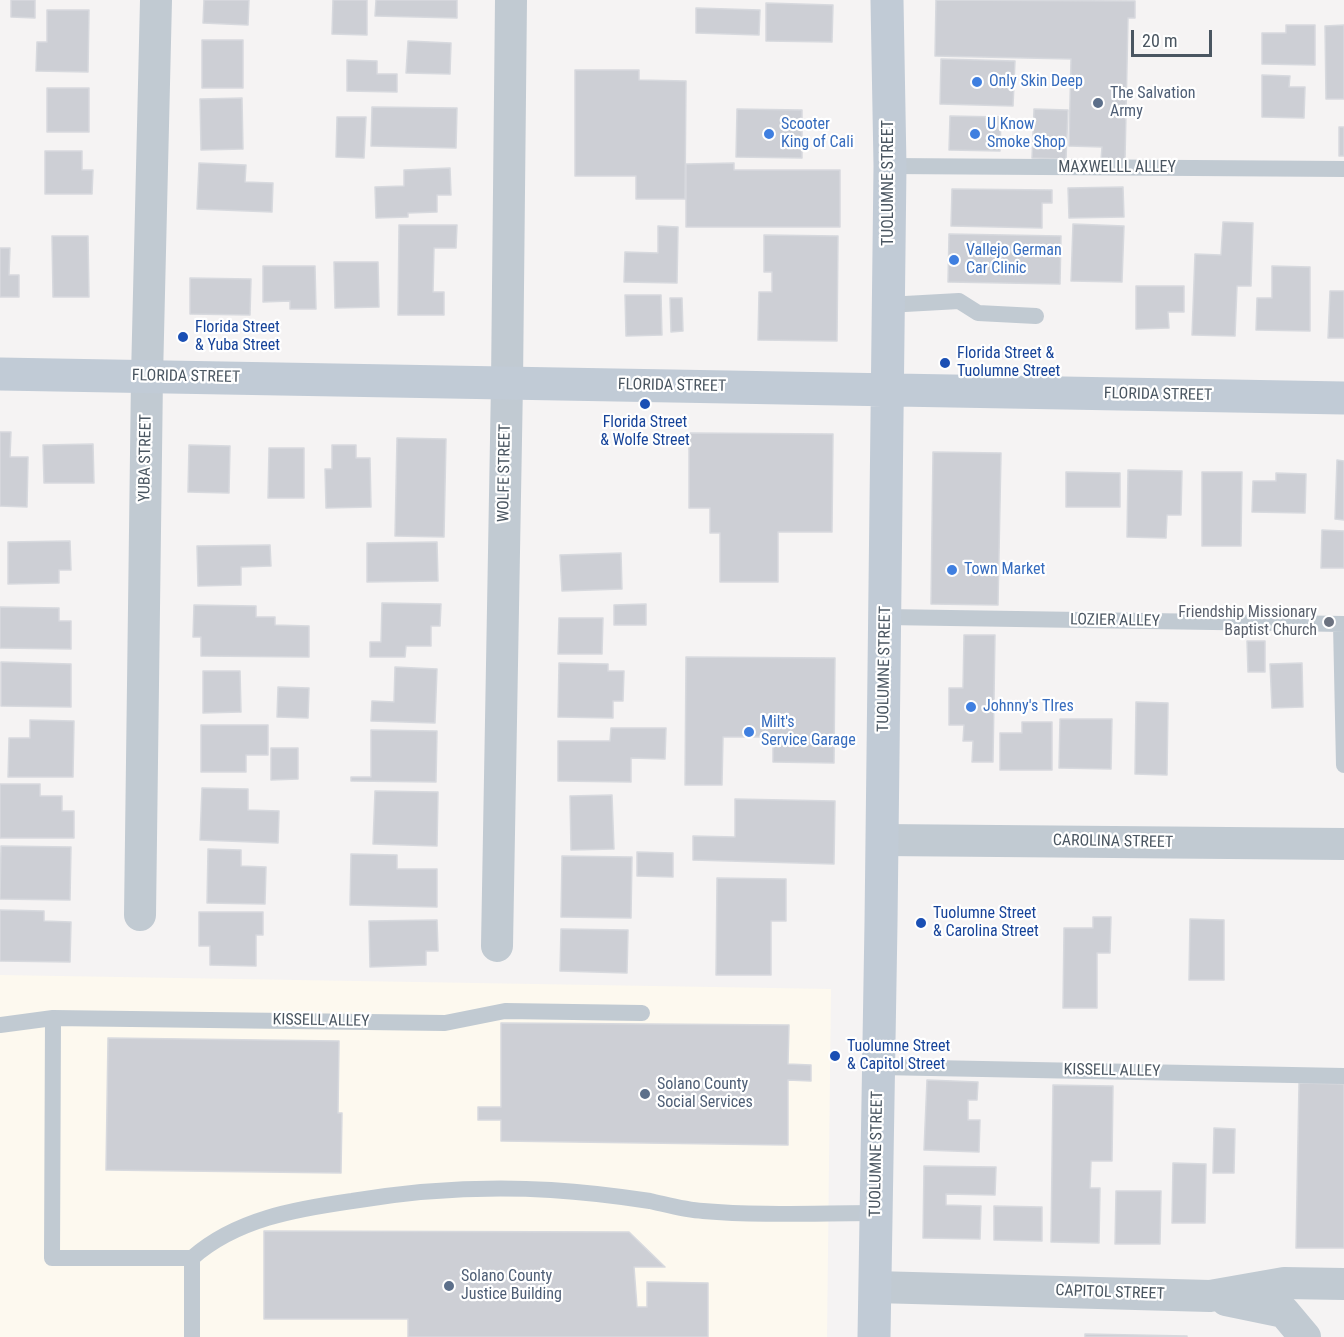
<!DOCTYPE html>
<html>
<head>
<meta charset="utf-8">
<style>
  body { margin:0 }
  #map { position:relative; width:1344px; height:1337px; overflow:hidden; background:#f5f3f3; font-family:"Roboto Condensed",sans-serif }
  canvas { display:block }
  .scale { position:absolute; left:1131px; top:30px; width:81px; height:27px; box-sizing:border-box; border:3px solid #4a5661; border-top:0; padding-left:8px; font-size:18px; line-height:21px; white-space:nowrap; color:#4a5661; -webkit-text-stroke:4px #fff; paint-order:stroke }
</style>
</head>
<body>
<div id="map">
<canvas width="1344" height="1337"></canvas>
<div class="scale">20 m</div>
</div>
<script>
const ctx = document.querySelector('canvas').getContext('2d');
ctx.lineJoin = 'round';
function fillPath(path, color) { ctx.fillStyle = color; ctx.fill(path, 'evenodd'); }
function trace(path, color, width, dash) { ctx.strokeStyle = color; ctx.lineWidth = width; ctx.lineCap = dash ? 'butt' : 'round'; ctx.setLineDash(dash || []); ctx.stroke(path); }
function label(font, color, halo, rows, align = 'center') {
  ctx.font = font + ' "Roboto Condensed",sans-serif'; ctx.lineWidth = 4.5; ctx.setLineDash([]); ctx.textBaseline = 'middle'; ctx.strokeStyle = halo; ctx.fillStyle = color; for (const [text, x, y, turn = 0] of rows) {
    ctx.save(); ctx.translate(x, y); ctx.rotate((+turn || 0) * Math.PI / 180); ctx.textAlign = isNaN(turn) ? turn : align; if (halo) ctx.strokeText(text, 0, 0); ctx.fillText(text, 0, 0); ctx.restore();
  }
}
const commercial = new Path2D(`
  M0 975 831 989 827 1337H0Z`);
const building = new Path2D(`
  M11 0H35V18L11 17Z
  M204 0H249L248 25 203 23Z
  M333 0H367V35L332 34Z
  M376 0H457V18L375 16Z
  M936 0 1135 1V18H1128L1125 160H1101L1102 147 1069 146 1071 59 935 56Z
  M766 3 833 5 832 42 766 41Z
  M696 8 760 10 759 35 696 33Z
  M47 10H89L88 72 36 71 37 42H47Z
  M1286 25H1315V65L1262 64V33H1286Z
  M1344 25V99H1326L1325 26Z
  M202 40H243V88H202Z
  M408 41 451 43 450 74 406 73Z
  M941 59 1015 61 1013 106 940 104Z
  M347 60 377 61V74H397V92L347 91Z
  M575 70H639V80L686 81 685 199H636V176H575Z
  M1262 75 1290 76 1289 87H1305L1304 118 1262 117Z
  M47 88H89V132H47Z
  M242 98 243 149 201 150 200 99Z
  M372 107 457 108 456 148 371 146Z
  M737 109 802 110V158L736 157Z
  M1034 109 1068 110 1066 159 1032 158Z
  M950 116 1001 117 1000 151 949 150Z
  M337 117H366L364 158 336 157Z
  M1339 127H1344V156H1339Z
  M45 151H82V170H93L92 194H45Z
  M199 163 246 165 245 182 273 183 272 212 197 209Z
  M734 163V170H840V227H686V164Z
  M450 168 451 195H437V212L408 213V217L376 218 375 187 404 186V170Z
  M1123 187 1124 217 1069 218 1068 188Z
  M952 189 1052 190V203H1042V228L951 226Z
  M1223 222 1253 223 1251 286H1237L1235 336 1192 335 1195 254 1221 255Z
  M1073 224 1124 226 1122 282 1071 281Z
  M399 225H457L456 248H434L433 292H444V315H398Z
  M658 226 678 227 677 283 624 282 625 252 658 253Z
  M949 234 1061 236 1060 284 948 282Z
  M764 235 838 236 837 341 758 340 759 292H772V272H764Z
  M52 236H88L89 297H53Z
  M0 248H10L9 275H19V297H0Z
  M334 262H378L379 307 335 308Z
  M263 266H315L316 309H290V301L263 302Z
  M1272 266 1310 267V331L1256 330 1257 298H1272Z
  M190 278 251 279 250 315 190 314Z
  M1136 286H1184V312H1168L1169 328 1136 329Z
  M1330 291H1344V338H1328Z
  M625 295H661L662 335 626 336Z
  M670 298H682L683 331 671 332Z
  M0 432H11L10 457H28L27 507 0 506Z
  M689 433 833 434 832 532H778V582H720V533H710V508H689Z
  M397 438 446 439 444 537 395 536Z
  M93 444 94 483H44L43 445Z
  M189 445 230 446 229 493 188 492Z
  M332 445H356V458H370L371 507 326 508 325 469H332Z
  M269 448H304V498H268Z
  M933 452 1001 453 998 605 931 604Z
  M1337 460 1344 461V520L1335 519Z
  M1128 470 1182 471 1181 515H1167L1166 538 1127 537Z
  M1066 472 1120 473V507H1066Z
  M1202 472H1242L1241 546H1202Z
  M1276 473 1306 474 1305 513 1252 512 1253 481H1276Z
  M1322 530 1344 531V568H1321Z
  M70 541 71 570H59V583L8 584V542Z
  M437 542 438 581 367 582V543Z
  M270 545 271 566 241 567V585L198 586 197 546Z
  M621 553 622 589 562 591 560 555Z
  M382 603 441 604 440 626H431V646H406L405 657H370V642H381Z
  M646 604V625H614V605Z
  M194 605 256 606V617H275V625L309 626V657L201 656V637H193Z
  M0 607 59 608V621H71V649L0 648Z
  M559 618H603L602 654H558Z
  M964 635H995L993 762H972L973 741H963L964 725H949V688H963Z
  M1247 641H1265V672H1248Z
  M686 657 835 658 834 763 773 762V737H723L722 785H685Z
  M1 662 71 664V707L1 706Z
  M559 663 608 664V671H624L623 701H613V718L558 717Z
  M1302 663 1303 707 1272 708 1270 664Z
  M395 667 437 669 435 723 371 721 372 701 394 702Z
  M203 671H240L241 712 203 713Z
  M278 687 309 688 308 718 277 717Z
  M1136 702 1168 703 1167 775 1135 774Z
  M1060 719H1112L1111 769 1059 768Z
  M30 720 74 721 73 777H8L9 738H30Z
  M1022 722H1052V770H1000V733H1022Z
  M201 725H268V755H246V772H201Z
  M611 728H666L665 759 631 758V782L558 781V741H610Z
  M371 730 437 731 436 782 351 781V777H371Z
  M271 748H298V779L271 780Z
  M0 784H40V796H62V811H74V838H0Z
  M202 788 248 789V810L279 811 278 843 200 840Z
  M375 791 438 792 437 846 373 844Z
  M612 795 614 849 571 850 570 796Z
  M735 799 835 801 834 864 693 860V836L735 837Z
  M1 846 71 847 70 900 0 899Z
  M208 849 241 850V866L266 867 265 904 207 903Z
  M637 852 673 853V877L637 876Z
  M351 854 397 855V869H437V907L350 905Z
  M562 856 632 857 631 918 561 917Z
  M717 878 786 879V921H771V975H716Z
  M0 910 44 911V921L71 922 70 962 0 961Z
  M199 912H263V935H256V966L210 965V946H199Z
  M1093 917H1111L1110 953H1097V1008H1063L1064 928H1093Z
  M1190 919 1224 920V980H1189Z
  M437 920 438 951H426V965L370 967 369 921Z
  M561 929 628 930 627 973 560 971Z
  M501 1023 789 1025 788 1064 811 1065V1081L788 1080V1145L501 1141V1120H478V1107H501Z
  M108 1038 339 1041 338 1113H342L341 1173 106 1170Z
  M927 1080 978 1082 977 1100H968V1120H980L979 1152 924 1150Z
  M1299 1083 1344 1084V1248H1296Z
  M1053 1085 1113 1086 1112 1161H1091L1090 1188H1100L1099 1243 1051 1242Z
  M1214 1128 1235 1129 1234 1173H1213Z
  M1173 1163 1206 1164 1205 1223H1172Z
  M924 1166 996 1167 995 1195 946 1194V1205L981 1206 980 1239 923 1238Z
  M1116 1191H1161L1160 1244H1115Z
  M994 1206 1042 1207V1241L994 1240Z
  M264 1231 629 1232 665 1267H634L637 1307H647V1282L708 1283V1337H408V1319H264Z
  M1085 1334 1187 1336V1337H1085Z`);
const lane = new Path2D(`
  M890 166 1344 169
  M887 305 959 301 978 313 1036 316
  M885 617 1344 624
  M1341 624 1344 765
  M53 1018 52 1258H192C236 1219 296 1209 352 1201 418 1190 484 1186 551 1190 584 1192 617 1196 650 1201 668 1205 685 1210 703 1211 760 1216 819 1213 876 1213
  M0 1025 53 1018 445 1023 505 1011 642 1013
  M879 1067 1344 1076
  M192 1258V1337`);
const street = new Path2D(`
  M882 840 1344 844
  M140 915 147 377 156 0
  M497 946 507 383 511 0
  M875 1287 1210 1296 1284 1283 1344 1284
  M1226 1300 1284 1312 1305 1337`);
const secondary = new Path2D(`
  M0 374 1344 398
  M874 1337 881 923 890 166 887 0`);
const markers = [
  [977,82,6,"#3f7fe0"],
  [1098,103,6,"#5c6f8a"],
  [769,134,6,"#3f7fe0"],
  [975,134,6,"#3f7fe0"],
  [954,260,6,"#3f7fe0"],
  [183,337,6,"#1a4fb4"],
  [945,363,6,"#1a4fb4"],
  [645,404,6,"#1a4fb4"],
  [952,570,6,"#3f7fe0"],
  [1329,622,6,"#6b7280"],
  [971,707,6,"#3f7fe0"],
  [749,732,6,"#3f7fe0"],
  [921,923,6,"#1a4fb4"],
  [835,1056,6,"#1a4fb4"],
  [645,1094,6,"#5c6f8a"],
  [449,1286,6,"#5c6f8a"]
];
const shopNames = [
  ["Only Skin Deep",989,82],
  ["Scooter",781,125],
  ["King of Cali",781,143],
  ["U Know",987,125],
  ["Smoke Shop",987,143],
  ["Vallejo German",966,251],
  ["Car Clinic",966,269],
  ["Town Market",964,570],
  ["Johnny's TIres",983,707],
  ["Milt's",761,723],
  ["Service Garage",761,741]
];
const serviceNames = [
  ["The Salvation",1110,94],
  ["Army",1110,112],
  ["Solano County",657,1085],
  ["Social Services",657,1103],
  ["Solano County",461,1277],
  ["Justice Building",461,1295]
];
const streetNames = [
  ["MAXWELLL ALLEY",1117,168],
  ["TUOLUMNE STREET",889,183,-90],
  ["FLORIDA STREET",186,377,1],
  ["FLORIDA STREET",672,386,1],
  ["FLORIDA STREET",1158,395,1],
  ["YUBA STREET",146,458,-89],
  ["WOLFE STREET",505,473,-89],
  ["LOZIER ALLEY",1115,621,1],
  ["TUOLUMNE STREET",885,669,-89],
  ["CAROLINA STREET",1113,842,1],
  ["KISSELL ALLEY",321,1021,1],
  ["KISSELL ALLEY",1112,1071,1],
  ["TUOLUMNE STREET",877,1154,-89],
  ["CAPITOL STREET",1110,1293,2]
];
const transitNames = [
  ["Florida Street",195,328],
  ["& Yuba Street",195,346],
  ["Florida Street &",957,354],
  ["Tuolumne Street",957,372],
  ["Florida Street",645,423,"center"],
  ["& Wolfe Street",645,441,"center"],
  ["Tuolumne Street",933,914],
  ["& Carolina Street",933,932],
  ["Tuolumne Street",847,1047],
  ["& Capitol Street",847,1065]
];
const worshipNames = [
  ["Friendship Missionary",1317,613],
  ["Baptist Church",1317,631]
];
fillPath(commercial, '#fdf9ef');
fillPath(building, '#cdcfd5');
trace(building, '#d7d9de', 1.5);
trace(lane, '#c1cad2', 16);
trace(street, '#c1cad2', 32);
trace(secondary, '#c1cbd6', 33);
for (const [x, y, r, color] of markers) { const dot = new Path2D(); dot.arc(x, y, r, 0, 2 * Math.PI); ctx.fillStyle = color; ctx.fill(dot); trace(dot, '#fff', 2); }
label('16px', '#366cbe', '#fff', shopNames, 'left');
label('16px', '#4e5e75', '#fff', serviceNames, 'left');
label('16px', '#4a5661', '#fff', streetNames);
label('16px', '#164399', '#fff', transitNames, 'left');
label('16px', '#5b616d', '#fff', worshipNames, 'right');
</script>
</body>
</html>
